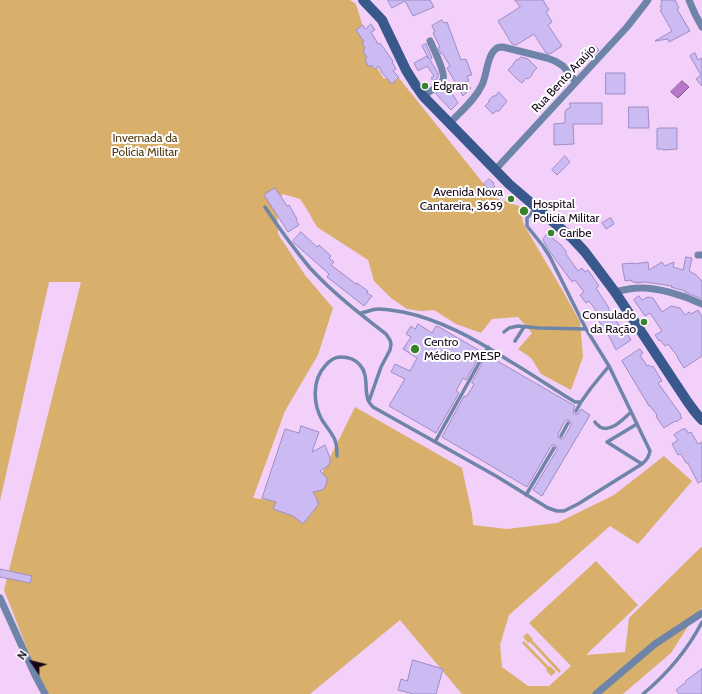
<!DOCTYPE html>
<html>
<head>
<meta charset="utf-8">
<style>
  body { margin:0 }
  #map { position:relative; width:702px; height:694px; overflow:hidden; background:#f2d0fa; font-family:Cabin,sans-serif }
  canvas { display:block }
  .north { position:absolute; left:12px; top:642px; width:40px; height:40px; -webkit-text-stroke:3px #fff; paint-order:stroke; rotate:305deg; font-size:11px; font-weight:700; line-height:16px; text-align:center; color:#140618 }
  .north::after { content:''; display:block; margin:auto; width:14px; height:18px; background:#140618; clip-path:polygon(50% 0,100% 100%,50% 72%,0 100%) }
</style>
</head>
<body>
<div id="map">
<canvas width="702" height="694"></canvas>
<div class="north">N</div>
</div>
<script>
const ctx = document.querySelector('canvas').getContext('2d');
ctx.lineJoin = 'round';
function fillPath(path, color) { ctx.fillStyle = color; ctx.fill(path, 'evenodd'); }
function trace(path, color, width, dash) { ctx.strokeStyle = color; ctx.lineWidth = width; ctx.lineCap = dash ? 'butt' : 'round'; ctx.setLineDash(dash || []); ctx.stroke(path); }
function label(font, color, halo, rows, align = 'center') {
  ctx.font = font + ' Cabin,sans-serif'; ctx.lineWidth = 4; ctx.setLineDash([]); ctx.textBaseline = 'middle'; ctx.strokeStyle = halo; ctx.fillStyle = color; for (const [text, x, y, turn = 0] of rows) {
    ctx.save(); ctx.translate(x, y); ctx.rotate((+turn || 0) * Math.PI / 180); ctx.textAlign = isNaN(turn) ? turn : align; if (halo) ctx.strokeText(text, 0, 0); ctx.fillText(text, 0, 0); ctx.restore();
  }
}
const green = new Path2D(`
  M0 0H350L356 4 374 63 384 79 395 73 495 198 519 206 524 225 564 293 580 322 583 357 571 390 541 374 531 358 518 349 532 333 518 317 492 319 481 333 456 324 434 310 421 311 407 309 391 298 374 281 368 260 317 227 306 208 300 199 283 194 277 203 278 234 305 275 333 308 318 355 285 411 253 498 307 504 355 407 462 468 472 514 473 525 507 529 557 523 614 495 664 456 692 481 638 544 610 526 509 615 500 645 502 667 528 686H549L571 666 529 623 596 561 638 605 586 655 625 652 629 618 699 549 702 547V608L696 614 671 653 623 694H462L400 620 310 694H45L4 590 81 282H49L0 501Z
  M527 633 533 639 532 640 561 671 559 673 530 642 528 643 523 637Z
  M524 641 549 667 550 666 556 672 551 676 546 670 547 669 522 643Z`);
const water = new Path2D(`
  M682 81 689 87 678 98 671 92Z`);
const building = new Path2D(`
  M388 0H430L434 7 413 16 405 1 392 8Z
  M515 0H543L549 10 546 12 552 22 548 25 562 46 550 54 546 53 534 34 516 45 512 44 498 21 520 7Z
  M661 0H675L679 8 677 9 690 31 669 42 668 39 655 41 672 31 660 10 662 9 660 6 662 5 661 3 662 2Z
  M442 20 444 23 447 22 461 60 466 59 472 75 467 76 469 81 465 82 471 88 463 96 447 68 450 66 442 53 441 54 438 48 440 47 433 33 435 32 432 26Z
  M371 24 375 30 371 32 378 44 380 43 393 61 392 62 396 69 393 71 399 77 392 84 382 73 379 66 375 69 371 65 369 67 365 60 367 58 363 50 365 48 362 43 364 42 356 30 363 25 365 29Z
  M426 44 432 58 430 60 438 73V78L434 82 431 78 434 76 427 66 418 71 414 63 427 56 429 59 422 46Z
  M595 46 599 50 590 58 587 54Z
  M695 53 698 60 702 58V86L696 79 701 75 690 56Z
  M521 57 528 59 537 68 533 72 532 75 528 79 526 78 522 83 517 79 508 70 514 64H513L517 59 518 60Z
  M606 73H625V94H606Z
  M446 84 458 103 451 110 436 94Z
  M499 92 507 101 499 111H496L493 114 485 106 489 102V100L493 96H495Z
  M570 103H602V124H573L574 144 554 145V124L565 123V111L567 110V109L570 108Z
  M629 107H648L649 128H629Z
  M660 128H677V149L663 150V149H657V129Z
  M565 156 570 162 557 175 552 170Z
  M489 179 494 183 493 184 495 186 490 191 484 184Z
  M275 188 287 206 289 205 297 219 296 220 299 225 288 232 264 195Z
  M611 218 614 224 606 229 602 223Z
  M301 232 317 247 319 245 331 256 329 258 334 262 331 265 356 284 357 283 368 291 367 293 372 296 364 306 327 277 329 274 294 243 293 241Z
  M547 234 560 244 566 251V254L578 271 582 268 585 272 588 270 599 286 596 288 609 308H608L621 328 623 327 631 340 616 350 610 338 597 318 600 316 589 301 586 303 580 295 584 292 575 280 572 282 550 252 543 240Z
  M686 257 692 258 689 271 695 274 702 281V299L685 292V291L671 287 672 286 645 282 636 283V282H632L631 280 625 281 622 264 634 263V264L648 262 649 270 662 262 665 266 674 262 673 267 683 270Z
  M639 296 642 300 648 297 653 298 662 312 671 306 680 308 685 315 689 312 691 314 698 310 702 316V356L684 368 677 357H678L668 344 665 346 660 340 659 341 655 335 662 331 650 313 645 316 634 300Z
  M418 324 432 333 436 326 439 327 482 352 466 380 463 378 456 391 459 393 436 433 389 406 405 379 391 372 395 364 410 371 417 358 403 349 411 337 406 334 411 326 415 329Z
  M640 349 643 353 640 355 647 366 649 365 651 367 653 366 662 381 658 383 681 415 680 416 682 418 676 422 675 421 664 428 657 418 656 416 657 415 650 406H649L622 361Z
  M487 355 575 406 573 411 574 414H578L581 409 590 415 542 496 533 490 557 450V447L555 445H553L551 446 527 487 442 437 464 396 466 397 472 388 474 384 472 383ZM568 420 571 422V425L564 438 560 439 558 437V434L565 421Z
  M301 426 319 432 312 452 325 445 330 458V463L328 466 320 471 327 478V482L325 487 322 490 313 492 318 501V505L303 524 293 516 273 509 276 502 262 498 285 429 299 433Z
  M683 429H686L688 433 691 432 698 444 702 442V481L698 483 688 463H686L681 454 678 455 672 444 678 440 674 435Z
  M0 569 32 576 30 583 0 577Z
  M413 660 443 669 436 694H414L398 690 401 679 407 681Z
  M702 669V694H679L676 690 686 682V681Z`);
const service = new Path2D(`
  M265 207C279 228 294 249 310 268 333 293 360 314 386 334L390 340 391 344 390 350 381 367 369 401
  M361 313C367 312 372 309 379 309 387 309 395 311 403 312 441 320 475 339 508 360 530 373 552 388 575 402H581L591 388 609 366
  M504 332 509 328 518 326 539 328 586 329
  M515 341 524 327
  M576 411 581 402
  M595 422C596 424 598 425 600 427 611 433 623 419 631 412
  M637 424 607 442 642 464
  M561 436 568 423
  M435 442 488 347
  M337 456C337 450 337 443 334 438 331 432 326 426 322 420 313 404 312 380 325 366 329 361 334 357 341 357 347 357 355 359 360 365 369 375 364 389 368 400 369 403 371 405 373 407L496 476 548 508 557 511H564L578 504 642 464C647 460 649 457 650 451L609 366 586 329 550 257 543 246 527 226V218L535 209
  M526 495 554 448
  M643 694C667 674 688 649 702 622`);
const minor = new Path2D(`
  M689 0 695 14 702 27
  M423 96C429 92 440 86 443 80 446 73 433 48 430 41
  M450 123C461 111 475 100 482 85 487 75 487 54 497 48 499 47 501 47 503 47L547 58 555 61 563 66 576 82
  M495 170 627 27 648 0
  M698 255H702
  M615 292C623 290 631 288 639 288 658 287 685 296 702 304
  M0 598 35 675 45 694
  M596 694 655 644 702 613`);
const secondary = new Path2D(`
  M363 0 382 20 406 70 416 86 423 96 509 184 573 239 585 252 615 292 687 401 695 412 702 420`);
const markers = [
  [425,86,4,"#3a8227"],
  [511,199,4,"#3a8227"],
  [524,211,5,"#3a8227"],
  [551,233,4,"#3a8227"],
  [644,322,4,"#3a8227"],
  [415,349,5,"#3a8227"]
];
const streetNames = [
  ["Rua Bento Araújo",564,79,-47]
];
const poiNames = [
  ["Edgran",433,86],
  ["Avenida Nova",503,192,"right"],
  ["Cantareira, 3659",503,206,"right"],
  ["Hospital",533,204],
  ["Policia Militar",533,218],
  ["Caribe",559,233],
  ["Consulado",636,315,"right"],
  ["da Ração",636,329,"right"],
  ["Centro",424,342],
  ["Médico PMESP",424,356]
];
const parkNames = [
  ["Invernada da",145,138],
  ["Polícia Militar",145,152]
];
fillPath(green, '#d8b06c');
fillPath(water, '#b776c7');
trace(water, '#865492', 1);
fillPath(building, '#ccbaf3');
trace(building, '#9f8cc4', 1);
trace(service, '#6e84a8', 3.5);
trace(minor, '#6e84a8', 7);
trace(secondary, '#39588c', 10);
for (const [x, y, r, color] of markers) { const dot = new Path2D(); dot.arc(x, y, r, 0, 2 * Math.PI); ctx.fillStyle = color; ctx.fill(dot); trace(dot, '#fff', 1.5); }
label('12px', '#140618', '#fff', streetNames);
label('12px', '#140618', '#fff', poiNames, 'left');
label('12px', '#513a0e', '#fff', parkNames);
</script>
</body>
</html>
